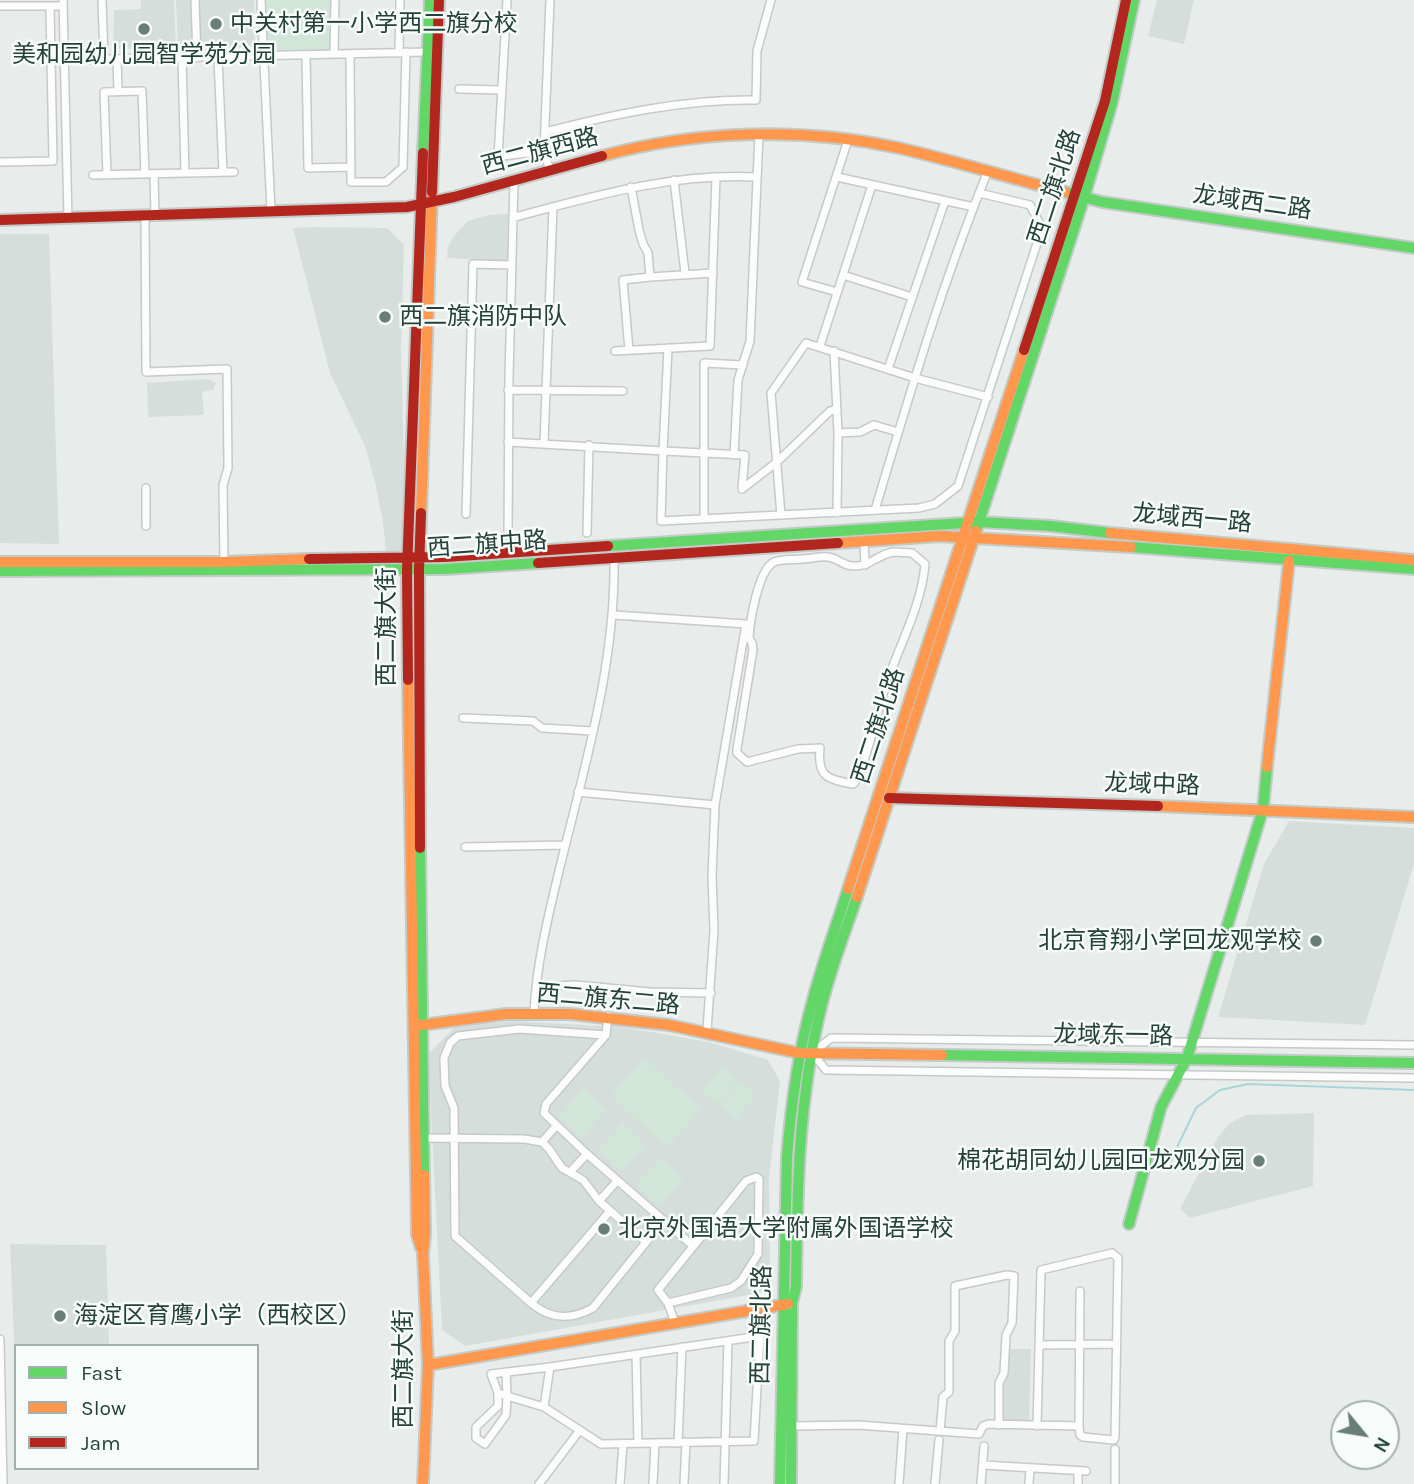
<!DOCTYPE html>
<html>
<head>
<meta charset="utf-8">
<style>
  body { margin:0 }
  #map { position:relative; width:1414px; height:1484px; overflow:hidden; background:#e8edeb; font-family:Karla,sans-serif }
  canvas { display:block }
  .legend { position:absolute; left:14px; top:1344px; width:245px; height:126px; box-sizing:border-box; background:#f7fbf9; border:2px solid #a3b1ad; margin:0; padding:9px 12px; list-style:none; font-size:21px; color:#24423a }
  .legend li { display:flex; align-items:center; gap:14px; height:35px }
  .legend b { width:35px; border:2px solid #a3b1ad }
  .north { position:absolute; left:1330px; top:1400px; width:70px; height:70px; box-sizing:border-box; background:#f7fbf9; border:2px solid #a3b1ad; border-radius:50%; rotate:120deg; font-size:19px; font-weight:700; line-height:28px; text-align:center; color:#24423a }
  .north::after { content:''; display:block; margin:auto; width:24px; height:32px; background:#697e78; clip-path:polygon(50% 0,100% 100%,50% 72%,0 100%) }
</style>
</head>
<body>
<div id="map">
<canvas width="1414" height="1484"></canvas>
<ul class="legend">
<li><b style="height:9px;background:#63d668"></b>Fast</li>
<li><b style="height:9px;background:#ff974d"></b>Slow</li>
<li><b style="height:9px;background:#b3261e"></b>Jam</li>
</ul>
<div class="north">N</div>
</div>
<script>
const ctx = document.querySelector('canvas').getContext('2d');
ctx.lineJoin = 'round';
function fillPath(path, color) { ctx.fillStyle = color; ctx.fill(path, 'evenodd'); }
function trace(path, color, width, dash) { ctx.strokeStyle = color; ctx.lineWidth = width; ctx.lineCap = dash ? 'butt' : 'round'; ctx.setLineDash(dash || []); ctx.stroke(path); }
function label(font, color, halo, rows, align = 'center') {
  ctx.font = font + ' Karla,"Noto Sans SC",sans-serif'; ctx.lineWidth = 5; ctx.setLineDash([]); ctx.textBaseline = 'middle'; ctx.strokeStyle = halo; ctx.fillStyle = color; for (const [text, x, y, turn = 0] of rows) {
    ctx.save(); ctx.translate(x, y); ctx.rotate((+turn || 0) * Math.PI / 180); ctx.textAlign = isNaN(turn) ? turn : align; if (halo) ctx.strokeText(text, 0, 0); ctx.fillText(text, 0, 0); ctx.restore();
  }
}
const built = new Path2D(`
  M141 0H174L176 48 113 49 114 10 141 9Z
  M176 0H254L255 47 178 49Z
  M1157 0H1194L1184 44 1148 36Z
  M508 214 507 262 447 258 448 248 453 237 468 221 488 215Z
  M313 227 387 228 404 245 401 347 404 462 402 553 386 554 383 522 375 482 365 446 330 373 293 228Z
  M0 234H49L59 544 0 543Z
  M207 379 216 383 213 390 202 392 204 415 148 417 147 383Z
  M1289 821 1414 828V864L1365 1025 1218 1017 1264 864Z
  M513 1021 620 1027 658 1033 709 1042 768 1060 780 1081 769 1178 770 1280 760 1293 465 1346 442 1330 428 1054 454 1028Z
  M1314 1113 1313 1186 1190 1218 1180 1209 1218 1137 1230 1123 1246 1115Z
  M10 1244 106 1245 109 1345 16 1346V1388Z
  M1009 1349H1031L1029 1422 1004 1421 1002 1402Z`);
const green = new Path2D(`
  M261 0H335L334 54 263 57Z
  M644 1058 701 1109 667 1147 611 1096Z
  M722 1067 738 1080 718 1104 702 1091Z
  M740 1081 756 1095 736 1119 720 1105Z
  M584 1089 606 1111 581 1137 559 1116Z
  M623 1123 645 1145 620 1171 598 1150Z
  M661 1158 684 1179 658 1206 636 1184Z`);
const stream = new Path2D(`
  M1167 1168 1196 1108 1220 1090 1248 1084 1414 1090`);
const street = new Path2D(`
  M63 0 68 219
  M102 0 104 59
  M195 0 197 58
  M261 0 271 210
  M550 0 544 151 550 171
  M0 6H63
  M399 53 400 0
  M334 54 335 0
  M350 54 351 182H386L403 167 406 52
  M306 55 308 168 350 167
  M182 58 185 173 234 172
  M218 58 223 172
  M117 59 118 91
  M65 60 427 52
  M459 89 501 90
  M545 132C614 114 685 99 756 100L757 51 771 0
  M498 157 507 0
  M486 158 544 151
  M0 162 53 161 50 6
  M154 174 155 217
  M93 175 185 173
  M107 175 104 92 142 91 145 174
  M837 177 974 207
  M674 180 685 273
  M145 217 146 372 227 369 228 468 223 485 224 564
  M515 217C594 196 672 173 756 177
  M843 275 912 297
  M650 277 713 273
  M837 292 802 282 848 140
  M820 346 872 185
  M668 348 663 451 745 455 742 489
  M629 350 623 280 650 277 648 253 643 244 639 230 631 187
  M615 351 710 346 716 177
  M834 351 838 433 837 513
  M888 369 945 201
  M508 390 623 391
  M838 433 860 432 874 425 898 432
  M508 442 663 451 661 521 919 508 935 504 958 486 1042 228 1030 205 979 193
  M544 443 553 207
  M734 455 738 380 750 341 759 134
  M146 488V526
  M742 489 777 462 830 411 837 409
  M875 510C909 396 943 281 988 171
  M466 514 473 264 512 265
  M781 515 771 393 806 343 915 378 988 397
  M704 519V363L743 365
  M587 533 589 445
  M508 536 509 377 514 180
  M864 540 865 565
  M893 552 912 553 925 564C922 604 900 644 887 682 876 714 870 749 857 780L853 784C827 779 817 777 820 748L798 749 747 762 737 753V749L753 650 752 643 749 638C750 621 758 570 774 562 781 559 793 560 801 559 809 559 820 556 828 557 838 558 843 566 853 566 869 567 877 555 893 552Z
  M614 615 746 624 715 805 712 876 714 930 707 1030
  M463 718 533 721 542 728 593 731
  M578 792 715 805
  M465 847 565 845
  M537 987 575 985 650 992 711 993
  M534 1013C536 966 548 917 559 871 584 768 616 665 614 557
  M608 1016 606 1035 546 1104 544 1113 587 1154 692 1245
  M1414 1045 831 1038 812 1053 826 1070 1414 1078
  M423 1138 524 1139 542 1142 549 1149 562 1168 583 1180 599 1201 646 1242
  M542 1142 556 1126
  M570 1172 587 1154
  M599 1201 617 1181
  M610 1211 531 1303C551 1320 571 1320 593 1308L664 1220
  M531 1303 455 1236 454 1108 445 1086 444 1058 450 1043 458 1036 519 1029 606 1035
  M668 1303 731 1288 741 1281 758 1254 759 1179 756 1177 746 1181 658 1290 668 1303 675 1323
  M760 1336 754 1441 601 1444 544 1407 550 1367Z
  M0 1339 3 1484
  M1039 1345 1117 1344
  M636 1354 638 1443
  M506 1372 507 1396 498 1393V1406L476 1427V1438L485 1444 506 1415 507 1396 544 1407
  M498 1393 491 1374 550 1367
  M792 1426 858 1425 979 1434 983 1426 989 1424 1079 1426 1080 1291
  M1037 1426 1041 1270 1112 1253 1118 1258 1115 1437 1114 1440 1083 1437 1080 1435 1079 1426
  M940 1431 943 1397 949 1392V1341L955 1331V1286L1007 1275 1014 1276 1012 1323 1006 1335 1004 1373 999 1383V1425
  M678 1443 682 1347
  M983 1465 1086 1471
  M539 1484 580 1430
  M620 1484 623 1444
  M653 1484 655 1443
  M684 1484 686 1442
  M724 1484 728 1341
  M899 1484 903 1429
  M935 1484 939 1440
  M981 1484 984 1446
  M1029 1484 1030 1468
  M1078 1484V1471
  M1115 1484V1449`);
const fast = new Path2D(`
  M423 153 430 0
  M1065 192 1102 202 1414 248
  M976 531 1084 198 1112 103 1134 0
  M608 546 980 522 1051 526 1110 533
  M1131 547 1414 569
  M0 571 446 569 538 563
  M420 848 424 1175
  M942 1055 1414 1063
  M1129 1224 1161 1107 1187 1058 1263 809 1267 767
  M780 1484 787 1157C791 1105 798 1053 812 1003 822 964 836 927 848 889
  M791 1484 792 1303 796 1287C797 1191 798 1098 822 1004 831 968 845 932 857 897`);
const slow = new Path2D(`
  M602 156C697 130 803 127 899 148 955 161 1010 178 1065 192
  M421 513 432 192
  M1110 533 1414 560
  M838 543 940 536 1131 547
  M0 562H224L309 559
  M408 680 417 1235 421 1248
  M1267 767 1289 561
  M1158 806 1414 817
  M848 889 1024 350
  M857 897 976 531
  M414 1026 506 1014H570L669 1025 799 1053 942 1055
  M428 1365 788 1304
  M423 1484 428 1365 423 1254 425 1234 424 1175`);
const jam = new Path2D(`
  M432 192 439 0
  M0 220 407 207 454 197 602 156
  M1024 350 1105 101 1126 0
  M309 559 445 557 608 546
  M538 563 838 543
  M408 680 407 570 423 153
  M889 798 1158 806
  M420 848 419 570 421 513`);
const markers = [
  [216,24,7,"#697e78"],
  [144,29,7,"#697e78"],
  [385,317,7,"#697e78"],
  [1316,941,7,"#697e78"],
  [1259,1161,7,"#697e78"],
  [604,1229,7,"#697e78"],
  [60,1316,7,"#697e78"]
];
const poiNames = [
  ["中关村第一小学西二旗分校",230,24],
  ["美和园幼儿园智学苑分园",144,55,"center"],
  ["西二旗消防中队",399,317],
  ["北京育翔小学回龙观学校",1302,941,"right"],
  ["棉花胡同幼儿园回龙观分园",1245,1161,"right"],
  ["北京外国语大学附属外国语学校",618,1229],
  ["海淀区育鹰小学（西校区）",74,1316]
];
const streetNames = [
  ["西二旗西路",540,152,-15],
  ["西二旗北路",1055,187,-72],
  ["龙域西二路",1252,203,8],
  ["龙域西一路",1192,519,5],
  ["西二旗中路",487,545,-4],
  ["西二旗大街",387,627,-90],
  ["西二旗北路",879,726,-72],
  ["龙域中路",1152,785,2],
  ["西二旗东二路",608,1000,5],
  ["龙域东一路",1113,1036,1],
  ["西二旗北路",762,1325,-89],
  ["西二旗大街",404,1369,-90]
];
fillPath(built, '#d6dedb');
fillPath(green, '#d1e6d8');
trace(stream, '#a9d4db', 2);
trace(street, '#c5cac8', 10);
trace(fast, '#c3cbc8', 14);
trace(slow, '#c3cbc8', 14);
trace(jam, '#c3cbc8', 14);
trace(street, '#fcfcfc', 7);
trace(fast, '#63d668', 10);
trace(slow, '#ff974d', 10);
trace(jam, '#b3261e', 10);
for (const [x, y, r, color] of markers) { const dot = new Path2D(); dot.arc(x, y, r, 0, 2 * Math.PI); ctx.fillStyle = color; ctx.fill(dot); trace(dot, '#f7fbf9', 2.5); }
label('24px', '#24423a', '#f7fbf9', poiNames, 'left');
label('24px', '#24423a', '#f7fbf9', streetNames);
</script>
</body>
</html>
